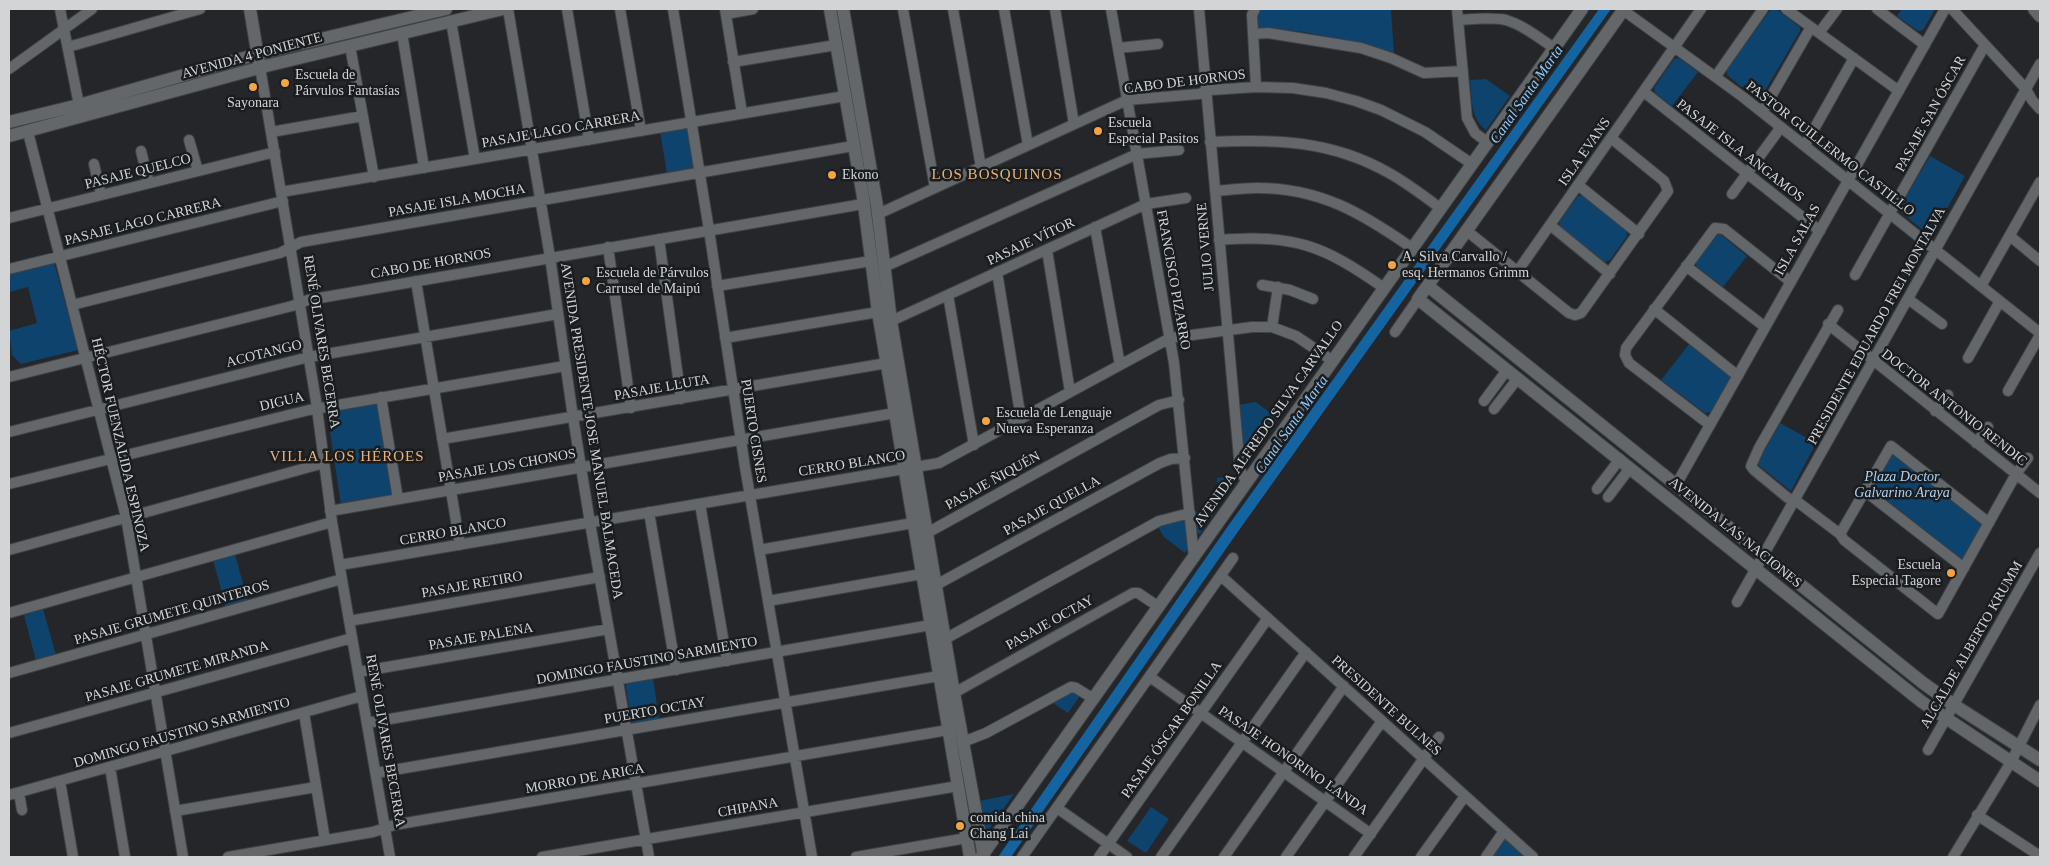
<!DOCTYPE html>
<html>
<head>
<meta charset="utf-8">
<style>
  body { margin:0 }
  #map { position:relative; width:2049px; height:866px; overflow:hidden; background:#242629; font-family:Georgia,serif }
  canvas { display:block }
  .frame { position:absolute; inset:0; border:10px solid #d3d4d6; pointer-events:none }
</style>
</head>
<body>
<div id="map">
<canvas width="2049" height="866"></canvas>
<div class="frame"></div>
</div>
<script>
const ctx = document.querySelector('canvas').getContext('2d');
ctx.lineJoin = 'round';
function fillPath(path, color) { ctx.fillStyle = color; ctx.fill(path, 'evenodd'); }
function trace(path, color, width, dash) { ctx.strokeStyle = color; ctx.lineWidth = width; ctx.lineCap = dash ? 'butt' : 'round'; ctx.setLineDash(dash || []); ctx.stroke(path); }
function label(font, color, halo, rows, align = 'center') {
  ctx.font = font + ' Georgia,serif'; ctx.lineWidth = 5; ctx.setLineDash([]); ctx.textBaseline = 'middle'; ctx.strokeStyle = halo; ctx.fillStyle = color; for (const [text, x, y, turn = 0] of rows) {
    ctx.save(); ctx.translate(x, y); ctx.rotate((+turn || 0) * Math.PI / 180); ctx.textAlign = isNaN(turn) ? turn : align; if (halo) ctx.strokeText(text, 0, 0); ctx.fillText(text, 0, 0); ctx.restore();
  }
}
const green = new Path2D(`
  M1259 9H1391L1394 55C1356 43 1295 25 1256 30L1255 15Z
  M1771 9H1776L1800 27V31L1759 101 1727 75V69Z
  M1902 9H1935L1923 30 1918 31 1897 16Z
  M1679 58 1698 72 1672 106 1655 93 1654 88 1674 59Z
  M1486 79 1510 96 1486 130C1470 118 1472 99 1470 80Z
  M690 126 697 168 667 174 660 131Z
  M1930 156 1965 176 1936 229 1927 226 1924 231 1898 210Z
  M1578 196H1583L1626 230 1627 236 1610 260 1604 262 1560 227 1559 222Z
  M1720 234 1747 256 1723 287 1696 266V261L1715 236Z
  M54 262 78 350 21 364 12 355 9 331 37 323 28 287 9 292V273Z
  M1690 343 1729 373 1731 379 1712 412 1705 413 1661 380Z
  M376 401 380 403 395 494 392 498 341 505 327 412Z
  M1256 402 1277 418 1248 462 1243 458 1237 405Z
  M1780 423 1816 443 1791 491 1757 464Z
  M1892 451 1983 524 1963 560 1871 488Z
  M1233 476 1234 484 1219 504 1217 478Z
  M1215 511 1200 534 1195 533V512Z
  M1185 519 1189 546 1185 553 1164 537 1158 527 1170 521Z
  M235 554 248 602 226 608 213 560Z
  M43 609 56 655 36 661 24 615Z
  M653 678 659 719 632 723 625 682Z
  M1070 681 1084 690 1068 713 1042 696Z
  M1014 794 987 832 979 801Z
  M1151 807 1169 819 1146 853 1127 841Z
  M1505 837 1528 857H1491Z`);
const water = new Path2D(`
  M1599 9H1611L1237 533 1011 857H998L1228 526Z`);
const minor = new Path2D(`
  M60 9 79 105
  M508 9 550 257 573 417 590 523 649 857
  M567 9 589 140
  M620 9 641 131
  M673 9 709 230 745 467 812 857
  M725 9 742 113
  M903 9 935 188
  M953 9 981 167
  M1004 9 1028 145
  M1055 9 1074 124
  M1111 9 1174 363 1194 558
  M1199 9 1240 469 1246 482
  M1255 9 1252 15 1256 87
  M1457 9 1467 118 1475 133 1487 142
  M1786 9 1899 91
  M1877 9 1925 45
  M1952 9 2026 89 2032 100 2040 109
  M1623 10 1743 97 2040 333
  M726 14 753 9
  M1459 20C1474 19 1491 17 1506 20 1523 25 1539 38 1554 48
  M451 21 475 159
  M402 33 424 168
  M1819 33 1837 9
  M1253 34 1268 33 1361 48 1391 58 1424 73 1463 71
  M350 46 374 177
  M68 47 200 9
  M1118 48 1158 44
  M733 62 836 45
  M260 67 316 401 332 522 390 857
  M9 69 92 9
  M1716 76 1763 9
  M1644 92 1820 231
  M1762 112 1811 27
  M28 132 126 517 183 857
  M271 132 363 116
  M189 140 198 171
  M1210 142C1275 139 1331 140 1389 173 1407 183 1424 196 1440 208
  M1805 145 1854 58
  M141 151 149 183
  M94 164 101 195
  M1578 185 1639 234
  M1215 191C1229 190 1243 188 1257 188 1320 188 1362 213 1412 248
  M281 192 845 96
  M1732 194 1781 127
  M878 214 1127 100 1199 94 1211 90 1256 87 1293 88 1326 93 1356 101 1381 110 1425 132 1472 164
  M9 218 275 152
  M1550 225 1610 274
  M1095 227 1120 365
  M1467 231 1569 313 1575 315 1581 313 1668 191 1664 181 1611 138
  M2010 236 2040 261
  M659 239 681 399
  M1219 240C1294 234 1323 245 1384 288
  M608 247 631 408
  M1047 250 1070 392
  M1686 266 1765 327
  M884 267 1137 154 1179 150
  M9 269 283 201
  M997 272 1021 419
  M1517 272 1701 9
  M1855 275 1985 45
  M416 281 460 545
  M1262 285 1290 290 1313 299
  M717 286 871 261
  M1981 286 2040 182
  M948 295 974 445
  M1908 299 1942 324
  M72 305 280 253 301 242 853 146
  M1654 309 1738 376
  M1838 310 1759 448 1751 466 1754 470 1788 498 1795 500 1840 534 1844 540 1938 614 2016 474 2028 458
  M891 321 1146 204 1186 198
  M1828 324 2040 493
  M1272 327 1278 287
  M1395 332 1418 299
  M725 338 878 312
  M1968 358 2000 301
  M9 377 292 306 308 300 863 204
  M2008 391 2040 335
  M381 397 398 499
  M1484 401 1507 370
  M1494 409 1518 378
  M1935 411 1948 395
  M1710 425 1629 363 1625 355 1626 348 1715 228 1724 229 1791 282
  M9 432 309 357 558 314
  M442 439 887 363
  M1976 443 1988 427
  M9 484 309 410 565 366
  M1676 485 1945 9
  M1597 489 1620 459
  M1865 491 1964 568
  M1608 497 1630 468
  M700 504 727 661
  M330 511 895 413
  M649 512 676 670
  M927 533 1159 405 1179 400
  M1840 534 1891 446 1989 523
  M9 550 324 463
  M759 550 913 523
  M340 565 939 463 1170 338 1252 327H1272L1296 336 1333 361
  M1221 576 1533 857
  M936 585 1160 463 1171 459 1185 458
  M768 601 922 574
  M1737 602 2040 64
  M9 613 332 522
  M349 621 600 577
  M945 639 1159 521 1190 513
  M358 672 609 629
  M9 673 342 579
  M1150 677 1371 834
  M954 693 1133 593H1138L1159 607
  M304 713 325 840
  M367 723 931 625
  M9 733 352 638
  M963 742 986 733 1071 687 1076 688 1094 699
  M1928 750 2040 553
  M110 767 125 857
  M376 773 939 676
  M60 781 73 857
  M19 793 22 810
  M9 795 362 696
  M1057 808 1127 857
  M175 811 316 787
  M1977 815 2040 856
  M228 857 373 832 394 825 948 730
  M542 857 958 786
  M856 857 967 838
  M1022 857 1233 558
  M1099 857 1268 618
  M1161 857 1306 652
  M1224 857 1344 686
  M1286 857 1382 721
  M1354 857 1439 737
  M1421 857 1465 796
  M1486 857 1504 831
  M1953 857 2011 762 2040 705`);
const tertiary = new Path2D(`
  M250 9 259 63
  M830 9 863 197 878 312 970 857
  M843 9 877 206 891 321 954 693 984 857
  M1624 9 1418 299 1922 702 2040 781
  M2034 9 2040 16
  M9 122 79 105 258 54 446 9
  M9 136 270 65 503 9
  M1428 286 1923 683 1954 705 2040 760
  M981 857 1582 9`);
const markers = [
  [285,83,5,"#f4a443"],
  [253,87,5,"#f4a443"],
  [1098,131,5,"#f4a443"],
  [832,175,5,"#f4a443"],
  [1392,265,5,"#f4a443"],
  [586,281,5,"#f4a443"],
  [986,421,5,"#f4a443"],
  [1951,573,5,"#f4a443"],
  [960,826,5,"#f4a443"]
];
const streetNames = [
  ["AVENIDA 4 PONIENTE",252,56,-15],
  ["CABO DE HORNOS",1185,82,-7],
  ["PASAJE SAN ÓSCAR",1931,114,-61],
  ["PASAJE LAGO CARRERA",561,130,-10],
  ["PASTOR GUILLERMO CASTILLO",1830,149,38],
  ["PASAJE ISLA ANGAMOS",1740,151,38],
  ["ISLA EVANS",1585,152,-55],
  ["PASAJE QUELCO",138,172,-14],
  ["PASAJE ISLA MOCHA",457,201,-10],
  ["PASAJE LAGO CARRERA",143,222,-14],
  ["ISLA SALAS",1798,240,-61],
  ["PASAJE VÍTOR",1031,242,-25],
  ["JULIO VERNE",1206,247,-95],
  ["CABO DE HORNOS",431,264,-10],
  ["FRANCISCO PIZARRO",1173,280,80],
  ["PRESIDENTE EDUARDO FREI MONTALVA",1877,326,-61],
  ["RENÉ OLIVARES BECERRA",321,342,81],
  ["ACOTANGO",264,354,-14],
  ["PASAJE LLUTA",662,388,-10],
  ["DIGUA",282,402,-13],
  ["DOCTOR ANTONIO RENDIC",1954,408,38],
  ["AVENIDA ALFREDO SILVA CARVALLO",1269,424,-55],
  ["AVENIDA PRESIDENTE JOSE MANUEL BALMACEDA",591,431,81],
  ["PUERTO CISNES",753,431,81],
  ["HÉCTOR FUENZALIDA ESPINOZA",120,445,77],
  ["CERRO BLANCO",852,464,-9],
  ["PASAJE LOS CHONOS",507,466,-10],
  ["PASAJE ÑIQUÉN",993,481,-29],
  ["PASAJE QUELLA",1052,506,-29],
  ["CERRO BLANCO",453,532,-10],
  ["AVENIDA LAS NACIONES",1735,533,39],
  ["PASAJE RETIRO",472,585,-10],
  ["PASAJE GRUMETE QUINTEROS",172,613,-16],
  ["PASAJE OCTAY",1050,623,-29],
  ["PASAJE PALENA",481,637,-10],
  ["ALCALDE ALBERTO KRUMM",1972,645,-60],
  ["DOMINGO FAUSTINO SARMIENTO",647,661,-10],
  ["PASAJE GRUMETE MIRANDA",177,672,-16],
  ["PRESIDENTE BULNES",1386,706,42],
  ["PUERTO OCTAY",655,711,-10],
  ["PASAJE ÓSCAR BONILLA",1172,730,-55],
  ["DOMINGO FAUSTINO SARMIENTO",182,733,-16],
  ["RENÉ OLIVARES BECERRA",385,741,80],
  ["PASAJE HONORINO LANDA",1293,761,35],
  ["MORRO DE ARICA",585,779,-10],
  ["CHIPANA",748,808,-10]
];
const poiNames = [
  ["Escuela de",295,75],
  ["Párvulos Fantasías",295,91],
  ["Sayonara",253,103,"center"],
  ["Escuela",1108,123],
  ["Especial Pasitos",1108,139],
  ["Ekono",842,175],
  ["A. Silva Carvallo /",1402,257],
  ["esq. Hermanos Grimm",1402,273],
  ["Escuela de Párvulos",596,273],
  ["Carrusel de Maipú",596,289],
  ["Escuela de Lenguaje",996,413],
  ["Nueva Esperanza",996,429],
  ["Escuela",1941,565,"right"],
  ["Especial Tagore",1941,581,"right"],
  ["comida china",970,818],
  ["Chang Lai",970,834]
];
const parkNames = [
  ["Plaza Doctor",1902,477],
  ["Galvarino Araya",1902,493]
];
const waterNames = [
  ["Canal Santa Marta",1527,95,-55],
  ["Canal Santa Marta",1292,425,-55]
];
const neighbourhoodNames = [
  ["LOS BOSQUINOS",997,175],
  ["VILLA LOS HÉROES",347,457]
];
fillPath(green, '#0e436d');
fillPath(water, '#1364a1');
trace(minor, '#404245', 12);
trace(tertiary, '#404245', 14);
trace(minor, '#64676a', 10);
trace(tertiary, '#64676a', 12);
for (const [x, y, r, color] of markers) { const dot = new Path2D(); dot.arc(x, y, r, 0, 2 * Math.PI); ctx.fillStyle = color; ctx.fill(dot); trace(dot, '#1a1d1f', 2); }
label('14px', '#d3d4d6', '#1a1d1f', streetNames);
label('14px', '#d3d4d6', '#1a1d1f', poiNames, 'left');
label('italic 14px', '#afd2f4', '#1a1d1f', parkNames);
label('italic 15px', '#90c6f8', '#1a1d1f', waterNames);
ctx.letterSpacing = '1px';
label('15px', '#ebb377', '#1a1d1f', neighbourhoodNames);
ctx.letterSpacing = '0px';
</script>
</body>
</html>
